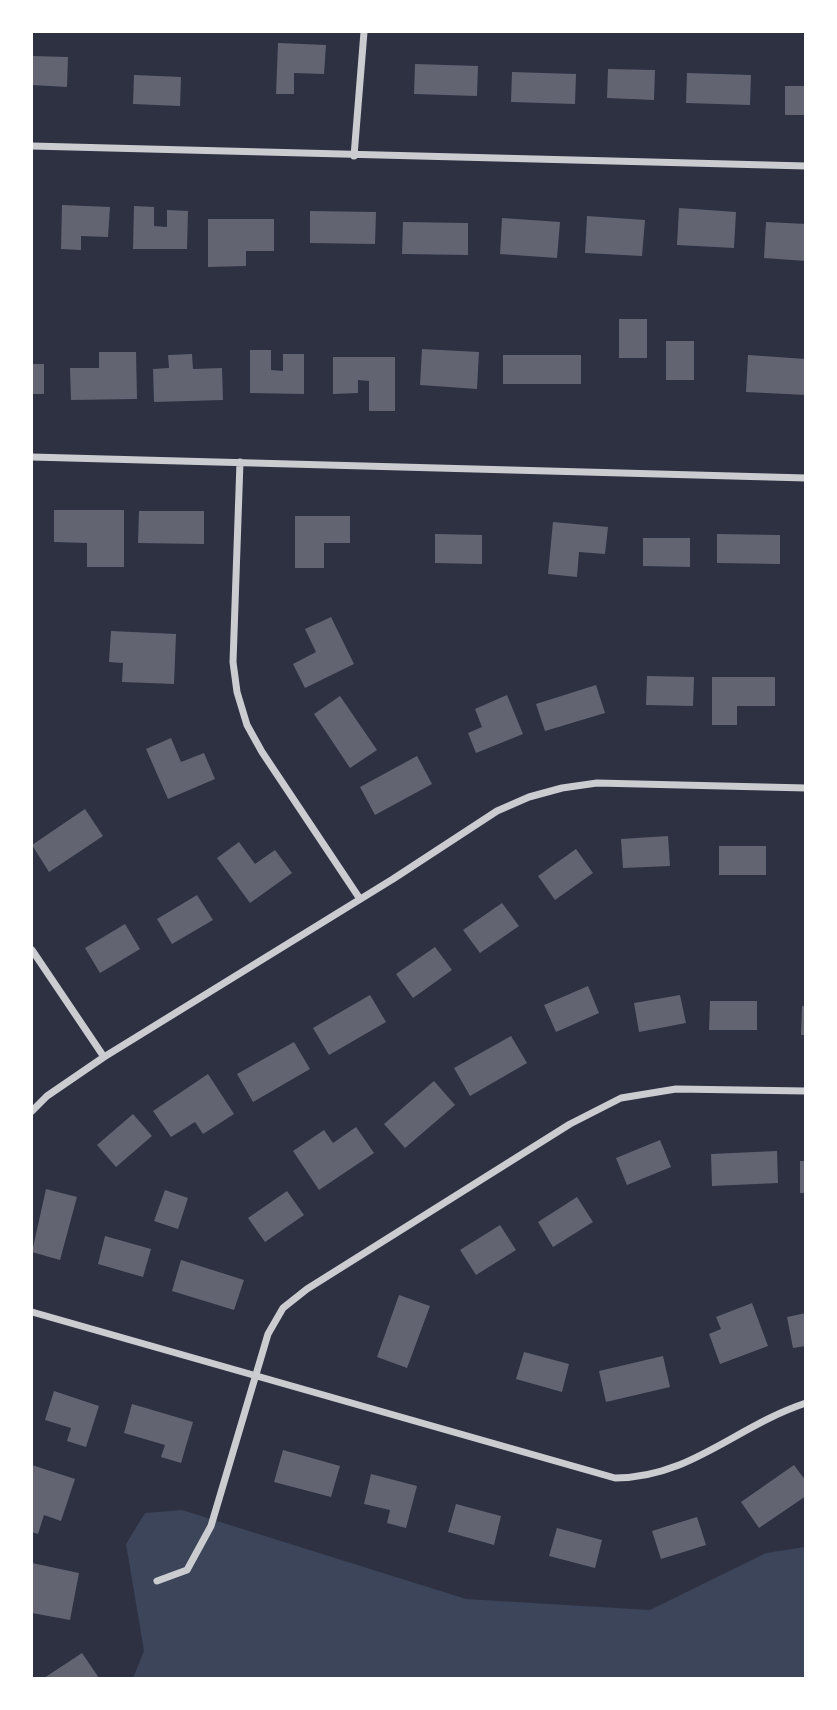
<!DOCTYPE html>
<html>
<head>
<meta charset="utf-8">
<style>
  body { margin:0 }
  #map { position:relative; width:837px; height:1710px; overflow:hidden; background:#2d3142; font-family:"Titillium Web",sans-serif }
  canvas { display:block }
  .frame { position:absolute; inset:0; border:33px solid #fff; pointer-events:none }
</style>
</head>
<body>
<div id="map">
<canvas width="837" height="1710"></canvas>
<div class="frame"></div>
</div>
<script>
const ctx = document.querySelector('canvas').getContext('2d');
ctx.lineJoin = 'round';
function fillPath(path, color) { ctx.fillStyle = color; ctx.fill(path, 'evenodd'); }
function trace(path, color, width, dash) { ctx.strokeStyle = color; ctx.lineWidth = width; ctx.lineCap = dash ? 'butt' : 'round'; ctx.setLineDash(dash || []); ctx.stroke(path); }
const green = new Path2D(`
  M182 1510 466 1599 650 1610 766 1553 805 1547V1678H133L144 1651 126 1544 145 1513Z`);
const building = new Path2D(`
  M278 43 326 45 324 74 294 73V94H276Z
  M32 56 68 57 67 87 32 85Z
  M415 64 478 66 477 96 414 94Z
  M608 69 655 70 654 100 607 98Z
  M512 72 576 74 575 104 511 102Z
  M687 73 751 75 750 105 686 103Z
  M134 75 181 77 180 106 133 104Z
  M785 86H806V115H785Z
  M62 205 110 207 108 237 81 236V250L61 249Z
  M134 206 154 207V226L167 227V210L188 211 187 249H133Z
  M679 208 736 212 734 248 677 245Z
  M310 211 376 212 375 244 310 243Z
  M587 216 645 220 642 256 585 253Z
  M502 218 560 222 557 258 500 254Z
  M208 219H274V251H246V266L208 267Z
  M403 222 468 223V255L402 254Z
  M766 222 806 224V261L764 258Z
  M619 319H647V358H619Z
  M666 341H694V380H666Z
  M422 349 479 352 477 389 420 385Z
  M250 350H271V370L283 371V354H304V394L250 393Z
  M99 352H136L137 399 71 400 70 368H99Z
  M192 354 193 369 222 368 223 400 154 402 153 369 169 368 168 355Z
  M503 355H581V384H503Z
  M748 355 806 359V395L746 392Z
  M333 357H395V411H369V381L358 380V393L333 394Z
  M32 364H44V394H32Z
  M54 510H124V567H87V543L54 542Z
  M139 511H204V544L138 543Z
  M295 516H350V543H324V568H295Z
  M553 522 608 527 605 554 579 552 577 577 548 574Z
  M435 534 482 535V564L435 563Z
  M717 534 780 535V564L717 563Z
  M643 538H690V567L643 566Z
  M331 617 354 664 305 688 293 664 316 652 305 629Z
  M111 631 176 634 174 684 122 682 123 663 109 662Z
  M647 676 694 677 693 706 646 705Z
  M712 677H775V706H737V725H712Z
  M596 685 605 713 545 731 536 704Z
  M507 695 523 734 476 753 468 733 482 727 475 709Z
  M340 696 377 750 350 768 314 714Z
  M171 738 181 762 204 753 215 779 168 799 146 749Z
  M417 756 432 784 375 815 360 787Z
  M85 809 103 836 49 872 32 845Z
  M668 836 670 866 623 868 621 839Z
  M239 842 255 864 275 850 292 873 250 903 217 858Z
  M719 846H766V875H719Z
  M576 849 593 873 555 900 538 876Z
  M197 895 213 920 172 944 157 919Z
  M502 903 519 926 480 953 463 930Z
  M125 924 140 949 100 973 85 948Z
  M435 947 452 970 413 998 396 974Z
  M588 986 599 1013 556 1032 544 1005Z
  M370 995 386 1022 329 1055 313 1028Z
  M680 995 686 1023 639 1032 634 1003Z
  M710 1001H757V1030H709Z
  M802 1006H806V1035H801Z
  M511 1036 527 1063 470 1096 454 1068Z
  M294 1042 310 1069 253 1102 237 1074Z
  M208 1074 234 1114 203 1134 195 1122 171 1137 153 1111Z
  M434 1081 455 1105 405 1148 384 1124Z
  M133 1114 152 1136 116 1167 97 1145Z
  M356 1127 374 1153 319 1190 293 1151 324 1130 333 1143Z
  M660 1140 671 1167 627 1185 616 1158Z
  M777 1151 778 1183 712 1186 711 1154Z
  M800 1161H806V1193H800Z
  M46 1189 77 1197 60 1260 32 1252Z
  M165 1190 188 1198 178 1229 154 1221Z
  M287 1191 304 1215 265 1242 248 1218Z
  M577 1197 593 1222 553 1247 538 1222Z
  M500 1225 516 1250 476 1275 460 1250Z
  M105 1236 151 1249 143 1277 98 1264Z
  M181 1260 244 1280 234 1310 172 1291Z
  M399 1295 430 1306 407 1368 377 1357Z
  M752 1303 768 1346 720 1364 709 1334 721 1329 716 1317Z
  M806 1313V1346L793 1348 787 1317Z
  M524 1352 569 1364 562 1392 516 1379Z
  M663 1356 670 1387 606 1402 599 1371Z
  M54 1391 99 1406 86 1447 67 1441 71 1428 45 1420Z
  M132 1404 193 1422 181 1463 161 1457 165 1445 124 1433Z
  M283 1450 340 1466 331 1497 274 1482Z
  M32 1465 75 1479 61 1521 44 1515 38 1534 32 1532Z
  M794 1465 806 1481V1496L759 1528 741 1502Z
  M371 1474 417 1486 406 1528 387 1523 390 1510 364 1504Z
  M456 1504 501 1516 494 1545 448 1532Z
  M697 1517 706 1545 661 1559 652 1531Z
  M557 1528 602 1540 595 1568 549 1556Z
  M32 1563 79 1573 70 1620 32 1613Z
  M82 1653 99 1678H44Z`);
const minor = new Path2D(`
  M32 146 806 166
  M354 156 364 32
  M32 457 806 478
  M240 462 233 662 237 692 247 725 262 752 360 899
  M32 950 104 1057
  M32 1111 47 1096 104 1057 393 879 497 811 529 797 562 788 597 783 806 788
  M32 1312 615 1478C690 1478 736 1426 806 1403
  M157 1581 187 1570 211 1526 268 1334 283 1308 307 1289 570 1124 621 1098 676 1089 806 1091`);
fillPath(green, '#3c4559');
fillPath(building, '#626471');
trace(minor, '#caccd0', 7);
</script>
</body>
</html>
